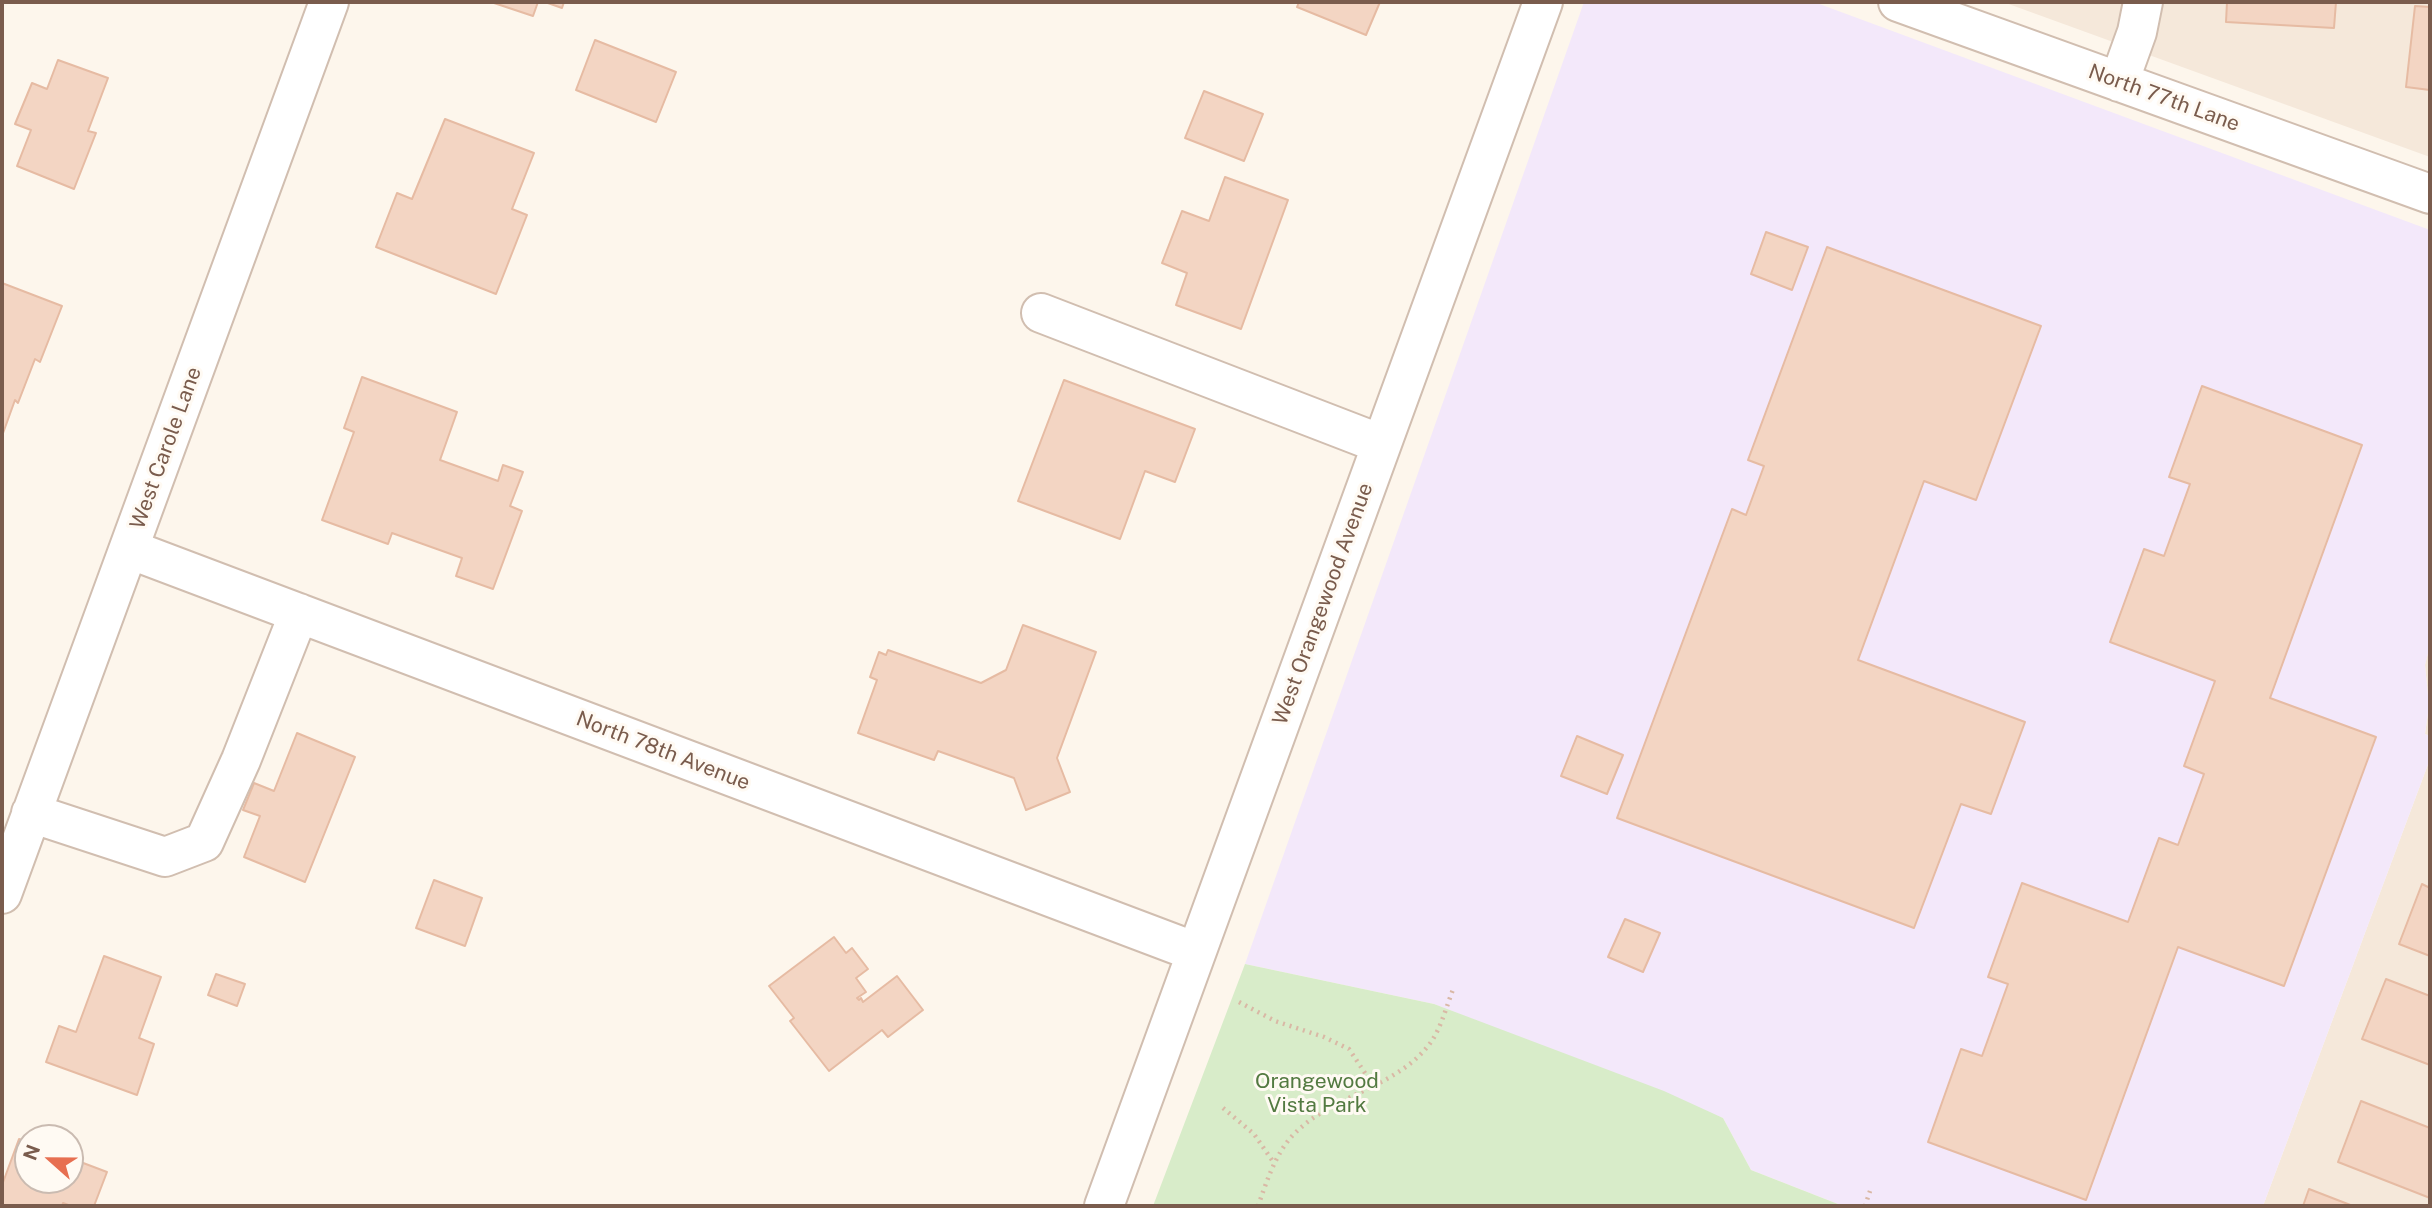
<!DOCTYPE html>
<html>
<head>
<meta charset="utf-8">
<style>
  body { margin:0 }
  #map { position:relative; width:2432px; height:1208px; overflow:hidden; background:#fdf6ec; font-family:"Public Sans",sans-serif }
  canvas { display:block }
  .frame { position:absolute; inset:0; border:4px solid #7a5c4d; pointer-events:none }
  .north { position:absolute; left:14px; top:1124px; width:70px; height:70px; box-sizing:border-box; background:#fffaf3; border:2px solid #cabbb1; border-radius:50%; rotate:291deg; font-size:19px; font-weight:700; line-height:28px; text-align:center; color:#7a5c4d }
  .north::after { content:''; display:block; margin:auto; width:24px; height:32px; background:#e76f51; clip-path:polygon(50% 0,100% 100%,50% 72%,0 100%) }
</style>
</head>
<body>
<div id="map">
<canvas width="2432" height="1208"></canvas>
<div class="frame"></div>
<div class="north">N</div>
</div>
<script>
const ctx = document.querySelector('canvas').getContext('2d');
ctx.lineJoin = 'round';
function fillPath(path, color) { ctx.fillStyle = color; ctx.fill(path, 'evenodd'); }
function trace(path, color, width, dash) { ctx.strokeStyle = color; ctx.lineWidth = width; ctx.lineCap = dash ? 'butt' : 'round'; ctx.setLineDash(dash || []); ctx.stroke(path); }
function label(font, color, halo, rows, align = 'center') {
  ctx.font = font + ' "Public Sans",sans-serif'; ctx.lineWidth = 6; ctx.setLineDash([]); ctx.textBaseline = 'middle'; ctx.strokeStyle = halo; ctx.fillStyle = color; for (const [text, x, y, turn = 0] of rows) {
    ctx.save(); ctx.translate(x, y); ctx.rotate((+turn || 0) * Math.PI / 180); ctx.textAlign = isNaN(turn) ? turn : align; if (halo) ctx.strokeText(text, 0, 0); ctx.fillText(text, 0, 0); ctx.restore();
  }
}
const residential = new Path2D(`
  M2003 2H2430V157Z
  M2430 645V736L2425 734 2429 706 2425 665Z
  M2430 759V1206H2263Z`);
const education = new Path2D(`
  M1584 2H1814L2430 230V645L2425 665 2429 706 2425 734 2430 736V759L2263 1206H1843L1751 1170 1723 1118 1434 1004 1245 964Z`);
const green = new Path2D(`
  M1245 964 1434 1004 1664 1091 1723 1118 1751 1170 1843 1206H1153Z`);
const building = new Path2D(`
  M491 2H538L533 16Z
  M545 2H564L562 8Z
  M1299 2H1380L1366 35 1297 7Z
  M2227 2H2336L2334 28 2226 22Z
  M2415 6 2430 7V90L2406 87Z
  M595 40 676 72 656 122 576 90Z
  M58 60 108 78 88 131 96 133 74 189 17 166 31 130 15 124 32 83 47 89Z
  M1204 91 1263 114 1244 161 1185 138Z
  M445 119 534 153 512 209 527 215 496 294 376 247 397 193 412 199Z
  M1225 177 1288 200 1241 329 1176 305 1187 273 1162 263 1182 211 1209 221Z
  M1766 232 1808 247 1792 290 1751 274Z
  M1827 247 2041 326 1976 500 1924 481 1858 660 2025 722 1991 814 1961 804 1914 928 1617 818 1732 509 1746 515 1764 466 1748 460Z
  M2 283 62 306 40 362 35 359 18 403 15 400 2 436Z
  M362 377 457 412 440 460 498 481 503 465 523 472 510 506 522 511 493 589 456 576 462 558 392 533 388 544 322 520 354 432 344 428Z
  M1064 380 1195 429 1175 482 1145 471 1120 539 1018 501Z
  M2202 386 2362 445 2270 698 2376 737 2284 986 2178 947 2086 1200 1928 1142 1961 1049 1982 1056 2008 984 1988 977 2022 883 2128 922 2159 838 2178 845 2204 774 2184 766 2215 681 2110 642 2144 549 2164 556 2190 484 2169 477Z
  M1023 625 1096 652 1057 758 1070 792 1026 810 1014 778 938 751 934 760 858 733 877 680 870 677 879 652 886 655 888 650 981 683 1006 670Z
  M297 733 355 757 305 882 244 857 260 816 243 810 254 783 274 791Z
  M1577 736 1623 755 1607 794 1561 776Z
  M434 880 482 898 465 946 416 928Z
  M2422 884 2430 888V956L2399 944Z
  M1625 919 1660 933 1643 972 1608 957Z
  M834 937 846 953 852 948 868 969 856 978 866 992 857 998 859 1000 861 998 863 1002 897 976 923 1010 888 1037 882 1030 829 1071 790 1021 794 1018 769 986Z
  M104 956 161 977 139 1038 154 1044 137 1095 46 1062 59 1026 76 1032Z
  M216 974 245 984 237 1006 208 995Z
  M2386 979 2430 996V1065L2362 1039Z
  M2361 1101 2430 1128V1198L2338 1162Z
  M19 1139 28 1142V1180H70V1158L107 1172 94 1206H71L63 1203 62 1206H2V1185Z
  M2309 1189 2353 1206H2303Z`);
const path = new Path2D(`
  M1239 1002 1275 1021 1324 1037 1349 1049 1373 1085
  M1223 1108 1254 1134 1274 1163
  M1258 1206C1267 1181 1275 1154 1294 1134 1333 1094 1398 1088 1431 1042 1442 1026 1447 1004 1454 987
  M1865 1206 1870 1191`);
const minor = new Path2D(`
  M1898 2 2430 194
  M2119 82 2137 32 2143 2
  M1041 313 1381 444
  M129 549 1196 952
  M31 813 165 857 204 842 241 760 299 613
  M2 894 329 2
  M1104 1206 1543 2`);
const streetNames = [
  ["North 77th Lane",2164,98,20],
  ["West Carole Lane",166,448,-70],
  ["West Orangewood Avenue",1323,604,-70],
  ["North 78th Avenue",663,751,21]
];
const parkNames = [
  ["Orangewood",1317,1082],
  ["Vista Park",1317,1106]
];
fillPath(residential, '#f5e8da');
fillPath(education, '#f3e8fa');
fillPath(green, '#d8ecc9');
fillPath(building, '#f3d5c3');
trace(building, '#e6bba3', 2);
trace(minor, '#d1beb0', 42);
trace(path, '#d9b8a5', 4.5, [2, 5]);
trace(minor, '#fff', 38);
label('21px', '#7a5c4d', '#fffaf3', streetNames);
label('21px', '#537a41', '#fffaf3', parkNames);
</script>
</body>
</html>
